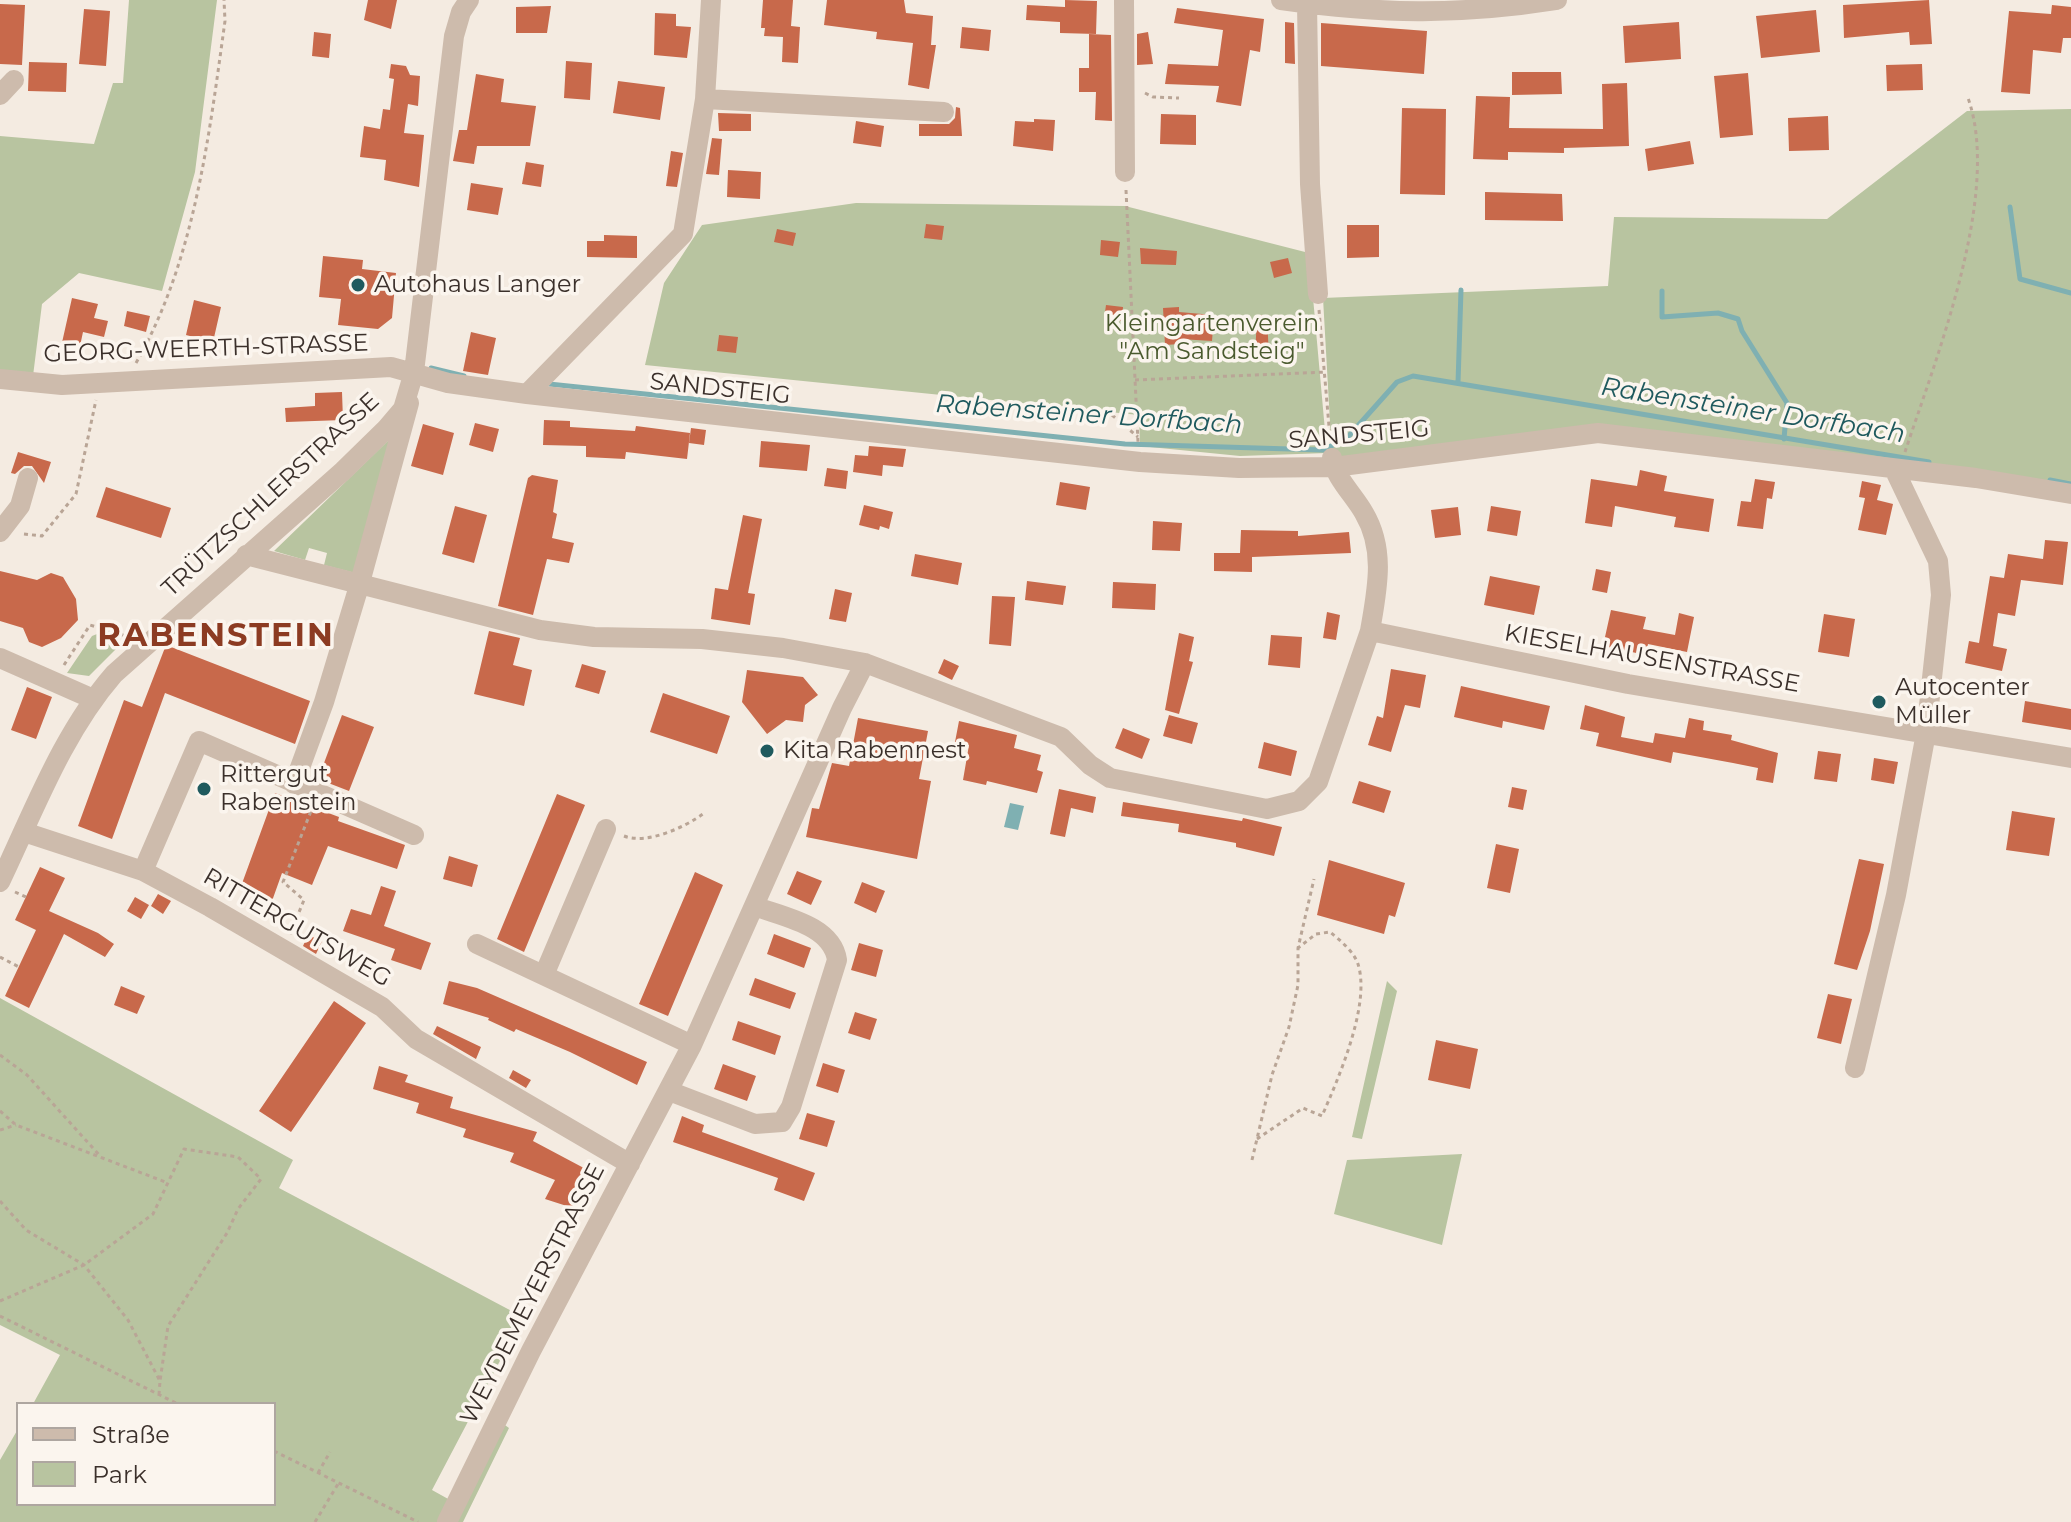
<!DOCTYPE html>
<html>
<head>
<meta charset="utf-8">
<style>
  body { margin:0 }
  #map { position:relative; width:2071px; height:1522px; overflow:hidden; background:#f4ebe1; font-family:Montserrat,sans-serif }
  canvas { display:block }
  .legend { position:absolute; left:16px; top:1402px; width:260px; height:104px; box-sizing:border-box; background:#fbf5ee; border:2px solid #aea6a0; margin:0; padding:10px 14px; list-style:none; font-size:24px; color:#3b302b }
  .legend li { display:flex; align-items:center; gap:16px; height:40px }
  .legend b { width:40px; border:2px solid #aea6a0 }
</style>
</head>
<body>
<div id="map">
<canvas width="2071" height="1522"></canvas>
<ul class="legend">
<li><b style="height:10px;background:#cdbbac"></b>Straße</li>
<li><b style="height:22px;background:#b8c4a0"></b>Park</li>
</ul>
</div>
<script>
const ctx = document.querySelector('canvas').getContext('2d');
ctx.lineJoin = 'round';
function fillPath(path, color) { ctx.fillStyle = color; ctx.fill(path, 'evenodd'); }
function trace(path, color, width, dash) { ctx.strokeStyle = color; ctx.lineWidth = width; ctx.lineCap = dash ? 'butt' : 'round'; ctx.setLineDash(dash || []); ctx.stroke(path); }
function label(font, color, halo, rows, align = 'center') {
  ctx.font = font + ' Montserrat,sans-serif'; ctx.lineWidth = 7; ctx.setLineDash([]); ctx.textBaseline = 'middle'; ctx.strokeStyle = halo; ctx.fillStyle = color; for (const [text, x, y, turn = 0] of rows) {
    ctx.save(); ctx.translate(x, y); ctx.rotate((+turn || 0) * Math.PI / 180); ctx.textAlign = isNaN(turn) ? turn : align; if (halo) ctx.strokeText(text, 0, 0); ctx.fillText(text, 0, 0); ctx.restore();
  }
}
const green = new Path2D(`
  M129 0H217L195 172 162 291 79 273 42 304 33 376 0 370V136L94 144 113 83H123Z
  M2071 109V487L1590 430 1332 458 1323 298 1608 286 1614 217 1827 219 1967 111Z
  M856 203 1125 206 1309 253 1327 453 1240 456 1140 446 1139 415 645 365 664 283 702 225Z
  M395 434 355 573 324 565 327 553 309 548 305 560 274 551Z
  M97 634 121 644 89 676 67 673 92 636Z
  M1387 981 1397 991 1362 1139 1352 1137Z
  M0 998 293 1160 279 1188 523 1317 432 1490 450 1500 439 1522H0V1460L18 1429V1504H274V1404H33L60 1355 0 1325Z
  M1462 1154 1442 1245 1334 1214 1347 1160Z
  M502 1423 509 1428 463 1522H453Z`);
const water = new Path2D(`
  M1010 803 1024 806 1018 830 1004 827Z`);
const stream = new Path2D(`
  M2010 207 2020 279 2071 293
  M1662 291V317L1718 313 1738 319 1742 331 1787 403 1784 439
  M431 368 464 376
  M1458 383 1461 290
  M549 384 1125 444 1323 450 1347 438 1397 382 1413 376 1929 462
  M2050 480 2071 484`);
const building = new Path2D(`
  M368 0H397L391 29 364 20Z
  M763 0H793L791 26 800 27 798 63 782 62 783 37 764 36 765 28H761Z
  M827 0H904L906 13 933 16 931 45H936L929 89 908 85 913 43 876 39 877 32 824 25Z
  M1065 0 1097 1 1096 34 1060 33V22L1026 20 1027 5 1065 7Z
  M1929 0 1932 44 1910 45 1909 32 1844 38 1843 5Z
  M0 4 25 5 22 65 0 64Z
  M2052 5 2071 7V38H2063L2061 53 2033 50 2030 94 2001 92 2009 11 2051 14Z
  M551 6 547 33H516V7Z
  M1177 8 1264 19 1260 52 1250 50 1241 106 1216 102 1219 86 1165 84 1168 64 1218 66 1223 30 1174 23Z
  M84 9 110 11 106 66 79 64Z
  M1816 10 1820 52 1761 58 1756 16Z
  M655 13 676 14V26L691 27 687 58 654 55Z
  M1285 22 1294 23 1295 64 1285 63Z
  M1679 22 1681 59 1625 63 1623 26Z
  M1321 23 1427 31 1424 74 1321 66Z
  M962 27 991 30 989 51 960 48Z
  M314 32 331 34 329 58 312 56Z
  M1148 32 1153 64 1137 65V34Z
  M1089 34 1111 35 1112 121 1095 120 1096 92H1079V68H1089Z
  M566 61 592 63 590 100 564 98Z
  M29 62 67 63 66 92 28 91Z
  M391 64 406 66 410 75 420 76 418 106 408 104 404 133 424 135 419 187 384 180 386 160 360 157 364 126 380 129 383 109 390 110 394 79 389 78Z
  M1922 64 1923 90 1887 91 1886 65Z
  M1512 72H1561L1562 94 1512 95Z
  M1748 73 1753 135 1720 138 1714 76Z
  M476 74 504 79 501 102 536 106 530 146H477L474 164 453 161 459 130H467Z
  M618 81 665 87 660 120 613 113Z
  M1627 83 1629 146 1564 148V153L1508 152V160L1473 159 1476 96 1510 97 1509 128 1603 129 1602 84Z
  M956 107 960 108 962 136H919V124H949L955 118Z
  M1402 108 1446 109 1445 195 1400 194Z
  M718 113 751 114V131H719Z
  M1161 114 1196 115V145L1160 144Z
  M1828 116 1829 150 1789 151 1788 118Z
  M1034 119 1055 120 1053 151 1013 146 1015 121 1034 122Z
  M856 121 884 126 881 147 853 143Z
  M712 138 722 139 719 175 706 174Z
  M1690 141 1694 164 1648 171 1645 149Z
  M671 151 683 153 677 187 666 186Z
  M526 162 544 165 541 187 522 184Z
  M728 170 761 172 760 199 727 197Z
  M471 183 503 188 498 215 467 210Z
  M1485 192 1562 194 1563 221 1485 220Z
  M926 224 944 226 942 240 924 238Z
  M1347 225H1379V257L1347 258Z
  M777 229 796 233 793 246 774 242Z
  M604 235 637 236V258L587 257V241H604Z
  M1101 240 1120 242 1118 257 1100 255Z
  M1140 248 1177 251 1176 265 1141 264Z
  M323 256 363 260 362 269 396 273 392 318 378 329 338 325 341 299 319 297Z
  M1288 258 1292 273 1274 278 1270 262Z
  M72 298 98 304 94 318 108 321 104 337 83 332 77 360 59 356Z
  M194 300 221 307 213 342 186 335Z
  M1106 305 1123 307 1122 321 1104 319Z
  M1179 307V312L1214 315 1212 341 1180 339V344L1165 345 1163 308Z
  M127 311 150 316 146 332 124 326Z
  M1257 315H1267L1269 358H1255Z
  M471 332 496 338 488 375 463 371Z
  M719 335 738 337 736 353 717 351Z
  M342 392 343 420 286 422 285 408 315 406V393Z
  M544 420 570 421V427L635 431 636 426 690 433 687 459 626 452 625 459 586 457V446L543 445Z
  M475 423 499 429 493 452 469 445Z
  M423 424 454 433 443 475 411 466Z
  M691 428 706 430 704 445 689 443Z
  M761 441 810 445 807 471 759 467Z
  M869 446 906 449 903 467 883 465 882 476 853 472 855 455 868 456Z
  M18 452 51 462 44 483 32 466H24L15 474 11 473Z
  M827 468 848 471 846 489 824 486Z
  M1640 470 1667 476 1664 491 1714 499 1709 532 1674 527 1676 517 1615 506 1612 527 1585 523 1591 479 1637 486Z
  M532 475 558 480 553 512 557 514 552 538 574 543 569 563 547 559 533 615 498 606 528 478Z
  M1755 479 1775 482 1772 499 1767 498 1763 529 1737 526 1741 501 1751 502Z
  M1862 481 1881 485 1877 500 1893 504 1886 535 1858 530 1865 498 1859 497Z
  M1060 482 1090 487 1086 510 1056 505Z
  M106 487 171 508 161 538 96 517Z
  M864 505 893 512 889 529 880 526 879 530 859 525Z
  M455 506 487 515 474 563 442 554Z
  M1491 506 1521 511 1517 536 1487 531Z
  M1458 507 1461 535 1435 538 1431 510Z
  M743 515 762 519 748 593 755 594 750 625 711 619 715 588 728 590Z
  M1153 521 1182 523 1180 551 1152 550Z
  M1241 530 1298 531V536L1349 532 1351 553 1252 557V572L1214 571V553H1240Z
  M2045 540 2068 542 2063 585 2021 580 2015 616 1998 613 1993 646 2007 649 2002 671 1965 663 1969 641 1979 643 1990 576 2004 578 2008 554 2043 559Z
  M915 554 962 563 958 585 911 576Z
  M1596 569 1611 572 1607 593 1592 590Z
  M0 571 37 580 51 573 63 577 76 599 78 620 61 638 42 647 29 642 23 628 0 621Z
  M1490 576 1540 586 1534 615 1484 605Z
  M1027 581 1066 586 1063 605 1025 600Z
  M1113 582 1156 584 1155 610 1112 608Z
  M835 589 852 593 846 622 829 619Z
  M992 596 1015 597 1011 646 989 644Z
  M1611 610 1646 617 1643 629 1675 635 1679 613 1694 617 1687 652 1648 644 1646 655 1603 646Z
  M1327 612 1340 615 1336 640 1323 638Z
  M1824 614 1855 619 1849 657 1818 652Z
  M489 631 520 638 513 665 532 670 524 706 474 694Z
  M1179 633 1194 637 1189 661 1193 662 1179 714 1165 710Z
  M1271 635 1302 637 1300 668 1268 665Z
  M166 645 310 701 295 744 165 693 112 839 78 826 124 700 142 707Z
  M944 659 959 666 952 680 938 673Z
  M582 664 606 671 599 694 575 687Z
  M1391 669 1426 675 1420 708 1405 705 1391 752 1368 745 1377 716 1383 718Z
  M747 670 803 677 818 695 805 705 803 722 786 720 767 734 742 702Z
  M1461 686 1550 706 1544 730 1503 721 1502 728 1454 717Z
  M27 687 52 697 36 739 11 730Z
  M663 693 730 716 717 754 650 732Z
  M2025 701 2071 709V730L2022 722Z
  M1585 705 1625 717 1621 737 1653 743 1655 733 1685 738 1689 718 1704 721 1703 730 1732 735 1731 740 1778 753 1773 783 1756 780 1758 768 1733 763 1673 752 1671 763 1596 746 1599 733 1580 729Z
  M342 715 374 727 349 791 318 779Z
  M1169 715 1198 723 1192 744 1163 736Z
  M858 718 928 731 919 779 931 781 917 859 806 837 812 808 819 809 832 763 849 766Z
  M959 721 1017 735 1014 748 1041 755 1037 770 1043 772 1037 793 987 781 986 785 963 780 969 745 955 742Z
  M1123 728 1150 739 1142 759 1115 748Z
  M1264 742 1297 751 1291 776 1258 768Z
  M1818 751 1841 754 1837 782 1814 779Z
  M1874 758 1898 762 1894 784 1871 780Z
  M1359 781 1391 791 1384 813 1352 803Z
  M1512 787 1527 790 1523 810 1508 807Z
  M1059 789 1096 797 1093 813 1071 808 1065 837 1050 834Z
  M275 793 339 817 338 821 405 845 397 869 328 846 312 885 282 873 272 901 240 889Z
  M557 794 585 805 524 952 497 939Z
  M1123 802 1242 821 1243 818 1282 827 1274 856 1236 847V843L1178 832 1179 824 1121 816Z
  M2012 811 2055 818 2049 856 2006 850Z
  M1496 844 1519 849 1510 893 1487 888Z
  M449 856 478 865 472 887 443 879Z
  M1859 859 1884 864 1870 931 1857 970 1834 964Z
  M1329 860 1405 883 1395 917 1389 915 1384 934 1317 915Z
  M40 867 65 878 49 911 98 933 114 944 105 957 64 934 29 1008 5 996 36 930 15 920Z
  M797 871 822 881 811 905 787 894Z
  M695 872 723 885 668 1016 639 1004Z
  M862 882 885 891 876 913 854 903Z
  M381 886 396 891 384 926 431 943 421 970 391 960 395 949 343 931 351 909 371 915Z
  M158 894 171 901 163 914 151 906Z
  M135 897 149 905 141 919 127 911Z
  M774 934 811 948 804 968 767 954Z
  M308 935 322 941 316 954 303 946Z
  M859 943 883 950 876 977 851 970Z
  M755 978 796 993 790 1009 749 995Z
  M449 981 477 988 647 1062 637 1085 570 1052 516 1029 514 1032 488 1020 489 1018 443 1004Z
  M121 986 145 996 137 1014 114 1005Z
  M1828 994 1852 999 1841 1044 1817 1038Z
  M334 1001 366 1023 291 1132 259 1111Z
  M855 1012 877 1019 870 1040 848 1033Z
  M738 1021 781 1036 775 1055 732 1040Z
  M437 1026 481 1047 476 1059 433 1034Z
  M1436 1040 1478 1049 1470 1089 1428 1080Z
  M823 1063 845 1070 838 1093 816 1086Z
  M723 1064 756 1076 747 1101 714 1089Z
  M379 1066 408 1075 405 1082 453 1097 450 1108 537 1132 533 1141 597 1175 586 1196 581 1193 573 1208 545 1199 555 1180 510 1162 514 1153 463 1137 466 1129 416 1113 419 1103 373 1089Z
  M513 1070 531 1080 526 1088 509 1078Z
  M807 1113 835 1121 827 1147 799 1139Z
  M682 1116 704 1125 702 1132 815 1173 804 1201 774 1190 778 1178 673 1142Z`);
const path = new Path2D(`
  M1145 93 1153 97 1179 98
  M1126 190 1138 442
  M1319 310 1330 438
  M136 363C195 260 209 136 225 21L224 0
  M1135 380 1326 372
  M1112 415 1138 437
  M1905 452C1936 358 2002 193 1968 98
  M24 534 42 536 76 494 96 400
  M64 665 90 625 129 637
  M624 836C647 845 685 827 703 814
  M213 886 215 870
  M15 892 26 897
  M290 934 304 900 283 882 311 811
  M0 957 19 967
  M0 1055 27 1075 101 1157
  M0 1111 16 1125 168 1183
  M0 1130 16 1125
  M1257 1139 1303 1108 1322 1116C1338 1079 1371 1005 1358 964 1354 952 1340 940 1330 932L1316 934 1298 948
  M1252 1160 1272 1075 1289 1027 1298 985V948L1314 879
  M0 1201 26 1230 84 1265 128 1320 160 1381 159 1395
  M0 1301 84 1265 153 1214 184 1149 238 1157 261 1179 238 1209 227 1233 168 1326 160 1381
  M0 1316 178 1404
  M274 1451 418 1522
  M318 1473 330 1452
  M315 1522 338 1484`);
const minor = new Path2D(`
  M1124 0 1125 172
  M1281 0C1380 14 1457 16 1557 0
  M1307 4 1310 184 1318 294
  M0 95 14 80
  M705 99 944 112
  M0 379 62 385 391 367 448 383 527 394 1140 462 1239 468 1334 467 1598 433 1976 478 2071 494
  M527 394 683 234 705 99 711 0
  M1332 458C1335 478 1354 495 1364 513 1386 550 1377 590 1370 631
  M0 532 20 506 28 478
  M246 555 540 630 594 637 702 639 783 648 865 663 1061 737 1090 765 1110 778 1267 809 1299 801 1318 782 1370 631 1628 684 2071 758
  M0 658 93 699
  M294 784 324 702 359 586 409 403
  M24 832 143 871 210 907 382 1007 416 1039 630 1164
  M143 871 199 741 414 835
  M0 882C34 811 62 734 114 674L343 471 386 429 403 409 414 372 454 36 461 12 469 0
  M477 944 692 1045 842 708 865 663
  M544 975 606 829
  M1855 1068 1896 895 1926 733 1941 595 1938 561 1895 471
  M669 1091 755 1124 782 1122 791 1107 837 960C832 925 783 917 754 906
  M447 1522 531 1351 692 1045`);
const markers = [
  [358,285,8,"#1f5a5e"],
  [1879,702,8,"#1f5a5e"],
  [767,751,8,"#1f5a5e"],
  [204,789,8,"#1f5a5e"]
];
const poiNames = [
  ["Autohaus Langer",374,285],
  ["Autocenter",1895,688],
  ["Müller",1895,716],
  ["Kita Rabennest",783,751],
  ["Rittergut",220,775],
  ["Rabenstein",220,803]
];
const parkNames = [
  ["Kleingartenverein",1212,324],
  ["\"Am Sandsteig\"",1212,352]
];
const streetNames = [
  ["GEORG-WEERTH-STRASSE",206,349,-2],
  ["SANDSTEIG",720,389,6],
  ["SANDSTEIG",1359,435,-5],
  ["TRÜTZSCHLERSTRASSE",271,495,-43],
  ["KIESELHAUSENSTRASSE",1652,659,10],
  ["RITTERGUTSWEG",297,928,30],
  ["WEYDEMEYERSTRASSE",533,1294,-63]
];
const waterNames = [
  ["Rabensteiner Dorfbach",1753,411,9],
  ["Rabensteiner Dorfbach",1089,415,4]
];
const districtNames = [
  ["RABENSTEIN",216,637]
];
fillPath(green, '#b8c4a0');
fillPath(water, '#7fb0b2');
trace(stream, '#7fb0b2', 5);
fillPath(building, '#c8694b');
trace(path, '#b9a596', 3, [4, 4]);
trace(minor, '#cdbbac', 20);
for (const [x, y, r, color] of markers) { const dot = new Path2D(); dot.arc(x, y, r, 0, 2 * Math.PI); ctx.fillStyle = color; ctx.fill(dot); trace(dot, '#fbf5ee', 3); }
label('24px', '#3b302b', '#fbf5ee', poiNames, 'left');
label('24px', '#4a5a2e', '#fbf5ee', parkNames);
label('24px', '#3b302b', '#fbf5ee', streetNames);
label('italic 26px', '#1f5a5e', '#fbf5ee', waterNames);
ctx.letterSpacing = '2px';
label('bold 32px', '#8c3b22', '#fbf5ee', districtNames);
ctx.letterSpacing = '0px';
</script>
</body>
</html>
